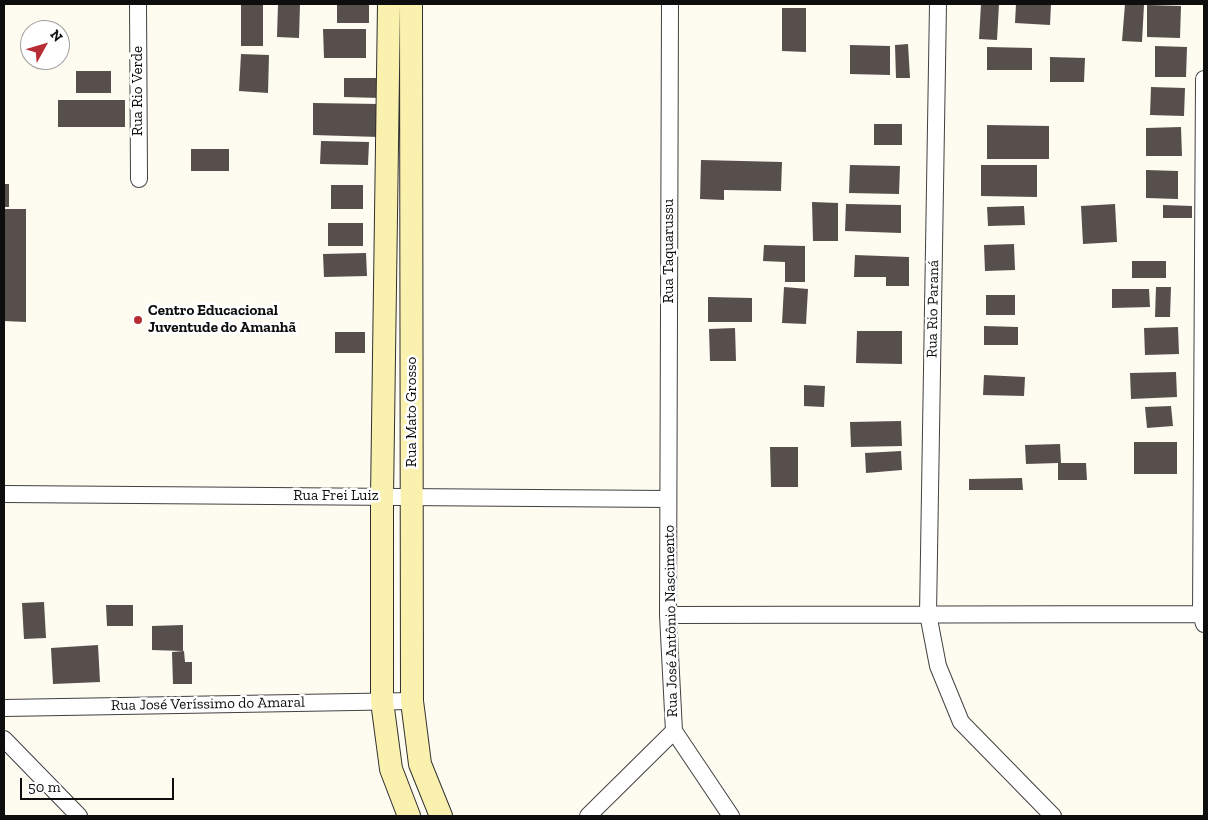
<!DOCTYPE html>
<html>
<head>
<meta charset="utf-8">
<style>
  body { margin:0 }
  #map { position:relative; width:1208px; height:820px; overflow:hidden; background:#fefbf0; font-family:"Zilla Slab",serif }
  canvas { display:block }
  .frame { position:absolute; inset:0; border:5px solid #0e0e0e; pointer-events:none }
  .north { position:absolute; left:20px; top:20px; width:50px; height:50px; box-sizing:border-box; background:#fff; border:1px solid #9f9f9f; border-radius:50%; rotate:51deg; font-size:14px; font-weight:700; line-height:20px; text-align:center; color:#0e0e0e }
  .north::after { content:''; display:block; margin:auto; width:18px; height:22px; background:#b82c36; clip-path:polygon(50% 0,100% 100%,50% 72%,0 100%) }
  .scale { position:absolute; left:20px; top:778px; width:154px; height:22px; box-sizing:border-box; border:2px solid #0e0e0e; border-top:0; padding-left:6px; font-size:15px; line-height:18px; white-space:nowrap; color:#0e0e0e; -webkit-text-stroke:4px #fff; paint-order:stroke }
</style>
</head>
<body>
<div id="map">
<canvas width="1208" height="820"></canvas>
<div class="frame"></div>
<div class="north">N</div>
<div class="scale">50 m</div>
</div>
<script>
const ctx = document.querySelector('canvas').getContext('2d');
ctx.lineJoin = 'round';
function fillPath(path, color) { ctx.fillStyle = color; ctx.fill(path, 'evenodd'); }
function trace(path, color, width, dash) { ctx.strokeStyle = color; ctx.lineWidth = width; ctx.lineCap = dash ? 'butt' : 'round'; ctx.setLineDash(dash || []); ctx.stroke(path); }
function label(font, color, halo, rows, align = 'center') {
  ctx.font = font + ' "Zilla Slab",serif'; ctx.lineWidth = 5; ctx.setLineDash([]); ctx.textBaseline = 'middle'; ctx.strokeStyle = halo; ctx.fillStyle = color; for (const [text, x, y, turn = 0] of rows) {
    ctx.save(); ctx.translate(x, y); ctx.rotate((+turn || 0) * Math.PI / 180); ctx.textAlign = isNaN(turn) ? turn : align; if (halo) ctx.strokeText(text, 0, 0); ctx.fillText(text, 0, 0); ctx.restore();
  }
}
const building = new Path2D(`
  M241 4H263V46H241Z
  M278 4H300L299 38 277 37Z
  M337 4H369V23H337Z
  M981 4H999L997 40 979 39Z
  M1016 4H1051L1050 25 1015 23Z
  M1125 4 1144 5 1142 42 1122 41Z
  M1147 5 1181 6 1180 38 1147 37Z
  M782 8H806V52L782 51Z
  M323 29H366V58H324Z
  M908 44 910 78H896L895 45Z
  M850 45 890 46V75L850 74Z
  M1155 46 1187 47 1186 77H1155Z
  M987 47 1032 48V70H987Z
  M241 54 269 55 268 93 239 91Z
  M1050 57 1085 58 1084 82H1050Z
  M76 71H111V93H76Z
  M344 78H380V98L344 97Z
  M1151 87 1185 88 1184 116 1150 115Z
  M58 100H125V127H58Z
  M313 103 379 104V137L313 135Z
  M874 124H902V145H874Z
  M987 125 1049 126V159H987Z
  M1181 127 1182 156H1146V128Z
  M321 141 369 142 368 165 320 164Z
  M191 149H229V171H191Z
  M701 160 782 162 781 191 724 190V200L700 199Z
  M850 165 900 166 899 194 849 193Z
  M981 165H1037V197L981 196Z
  M1146 170 1178 171V199L1146 198Z
  M4 184H9V207H4Z
  M331 185H363V209H331Z
  M812 202 838 203V241H813Z
  M846 204 901 205V233L845 231Z
  M1115 204 1117 242 1083 244 1081 206Z
  M1163 205 1192 206V218H1163Z
  M1024 206 1025 225 988 226 987 207Z
  M4 209H26V322L4 321Z
  M328 223H363V246H328Z
  M1014 244 1015 270 985 271 984 245Z
  M764 245 805 246V282H785V262L763 261Z
  M366 253 367 276 324 277 323 254Z
  M855 255 909 257V286H886V277H854Z
  M1132 261H1166V278H1132Z
  M784 287 808 289 806 324 782 323Z
  M1156 287H1171L1170 317H1155Z
  M1112 289H1149L1150 307 1112 308Z
  M986 295H1015V315H986Z
  M708 297 752 298V322H708Z
  M984 326 1018 327V345H984Z
  M1178 327 1179 354 1145 355 1144 328Z
  M735 328 736 361H710L709 329Z
  M857 331H902V364L856 363Z
  M335 332H365V353H335Z
  M1176 372 1177 397 1131 399 1130 373Z
  M984 375 1025 377 1024 396 983 395Z
  M804 385 825 386 824 407 804 406Z
  M1171 406 1173 426 1147 428 1145 407Z
  M901 421 902 446 851 447 850 422Z
  M1134 442H1177V474H1134Z
  M1060 444 1061 463H1086L1087 480H1058V463L1026 464 1025 445Z
  M770 447H798V487H771Z
  M901 451 902 470 866 473 865 453Z
  M1022 478 1023 490H969V479Z
  M44 602 46 638 24 639 22 603Z
  M106 605H133V626H107Z
  M183 625V651L152 650V626Z
  M98 645 100 682 53 684 51 648Z
  M184 651 185 662H192V684H173L172 652Z`);
const street = new Path2D(`
  M138 4 139 179
  M670 4 668 615 674 731 731 816
  M938 4 928 614 938 666 961 722 1053 816
  M1204 79 1201 614 1204 624
  M4 494 668 499
  M668 615 1204 614
  M4 708 412 701
  M4 739 79 816
  M588 816 674 731`);
const secondary = new Path2D(`
  M389 4 382 497V701L391 769 409 816
  M411 4 412 701 420 764 441 816`);
const markers = [
  [138,320,5,"#b82c36"]
];
const streetNames = [
  ["Rua Rio Verde",138,91,-90],
  ["Rua Taquarussu",669,251,-90],
  ["Rua Rio Paraná",933,309,-89],
  ["Rua Mato Grosso",412,412,-90],
  ["Rua Frei Luiz",336,496],
  ["Rua José Antônio Nascimento",671,621,-91],
  ["Rua José Veríssimo do Amaral",208,704,-1]
];
const poiNames = [
  ["Centro Educacional",148,311],
  ["Juventude do Amanhã",148,328]
];
fillPath(building, '#564f4b');
trace(street, '#414141', 18);
trace(secondary, '#303030', 24);
trace(street, '#fff', 16);
trace(secondary, '#fbf1ae', 22);
for (const [x, y, r, color] of markers) { const dot = new Path2D(); dot.arc(x, y, r, 0, 2 * Math.PI); ctx.fillStyle = color; ctx.fill(dot); trace(dot, '#fff', 2); }
label('15px', '#0e0e0e', '#fff', streetNames);
label('bold 15px', '#0e0e0e', '#fff', poiNames, 'left');
</script>
</body>
</html>
